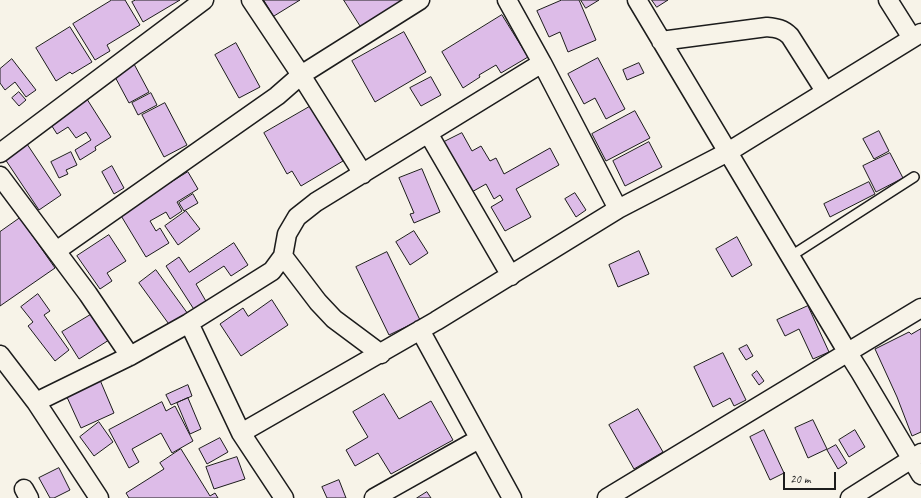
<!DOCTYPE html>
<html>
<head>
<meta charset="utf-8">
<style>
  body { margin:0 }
  #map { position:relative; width:921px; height:498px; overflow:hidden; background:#f7f3e8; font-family:Caveat,sans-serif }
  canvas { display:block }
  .scale { position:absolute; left:783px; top:472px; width:53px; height:18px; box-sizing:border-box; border:2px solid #1c1c1c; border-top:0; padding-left:5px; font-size:12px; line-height:14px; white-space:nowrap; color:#1c1c1c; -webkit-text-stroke:3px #f7f3e8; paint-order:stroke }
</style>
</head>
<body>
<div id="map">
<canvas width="921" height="498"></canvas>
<div class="scale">20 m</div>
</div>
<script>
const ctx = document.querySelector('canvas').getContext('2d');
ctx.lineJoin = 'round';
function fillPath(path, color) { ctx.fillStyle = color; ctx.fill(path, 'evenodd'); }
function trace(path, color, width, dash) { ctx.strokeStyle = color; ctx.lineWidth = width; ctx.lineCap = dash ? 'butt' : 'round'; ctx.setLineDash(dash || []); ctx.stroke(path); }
const building = new Path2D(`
  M112 0H125L140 25 107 45 110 51 95 60 73 24Z
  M136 0H180L143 22 132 2Z
  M264 0H300L274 16Z
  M344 0H400L403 6 363 30Z
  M562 0H579L596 40 568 52 560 32 549 37 537 11Z
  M581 0H599L586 8Z
  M652 0H668L657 7Z
  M502 15 528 57 501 73 496 65 479 75 480 77 463 88 442 52Z
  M70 27 92 62 72 74 70 72 56 81 36 48Z
  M404 32 426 72 375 102 352 61Z
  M236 43 260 87 239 98 215 55Z
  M598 58 625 109 606 119 595 98 584 104 568 74Z
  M12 59 36 90 26 97 15 82 5 90 0 83V69Z
  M639 63 644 73 627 80 623 70Z
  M134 64 149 92 129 103 114 75Z
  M431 77 441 95 421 106 410 88Z
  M19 92 26 100 19 106 12 98Z
  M151 93 157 105 138 115 132 103Z
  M85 96 111 137 95 147 96 150 80 160 75 150 91 140 86 132 76 138 68 127 57 134 48 120Z
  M165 103 187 145 164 157 142 115Z
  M311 106 343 161 301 186 292 171 287 174 264 133Z
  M635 111 650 138 606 161 592 134Z
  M879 131 889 151 874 159 863 139Z
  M462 133 472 151 481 146 490 161 496 158 504 174 550 148 559 165 516 189 531 217 505 231 491 207 503 200 500 195 494 199 486 184 470 193 442 143Z
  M25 141 61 195 39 210 3 156Z
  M649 142 662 167 625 186 613 161Z
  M71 152 77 165 66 170 68 174 59 178 51 162Z
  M890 153 903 178 876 192 863 166Z
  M112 166 124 188 114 194 102 172Z
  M422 169 440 212 414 223 410 214 414 213 399 178Z
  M188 172 198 189 177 202 182 211 170 219 166 212 150 221 156 231 160 228 169 243 146 257 120 214Z
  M869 182 875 194 830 217 824 204Z
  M575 193 586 210 576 217 565 199Z
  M193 194 198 203 184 211 179 203Z
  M186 211 200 229 178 245 165 226Z
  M20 218 55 268 0 306V232Z
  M414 231 428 253 410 265 396 242Z
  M109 235 126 261 107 273 112 281 100 289 77 256Z
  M737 237 752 265 732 277 716 249Z
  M234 243 248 265 231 276 224 266 196 284 207 303 195 311 166 266 179 257 189 272Z
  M639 251 649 274 618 287 609 265Z
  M387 252 420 320 389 335 356 267Z
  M156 270 188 314 171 327 139 283Z
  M38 294 50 311 44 315 69 350 55 361 28 326 33 322 21 307Z
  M272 300 288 325 241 356 220 324 243 308 248 316Z
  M808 306 829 352 813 359 799 329 785 336 777 320Z
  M92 314 109 340 79 359 62 332Z
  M921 329V432L912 436 897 397 875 349 909 332 911 334Z
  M747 345 753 356 746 360 739 349Z
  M723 353 746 400 734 406 730 398 713 407 694 367Z
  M757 371 764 381 759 385 752 375Z
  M100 380 114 413 81 428 66 395Z
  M188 385 192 396 171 405 166 395Z
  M384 394 399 419 431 401 453 440 391 474 378 453 355 466 346 450 368 437 353 412Z
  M188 398 201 429 190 434 177 403Z
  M162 402 166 411 175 406 193 441 172 453 161 433 132 449 139 462 129 468 109 430Z
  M638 409 663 452 634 469 609 425Z
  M813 420 827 449 808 458 795 428Z
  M99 422 113 442 94 456 80 437Z
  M764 430 784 473 770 480 750 437Z
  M855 430 865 447 849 457 839 440Z
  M220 438 228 452 207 464 199 449Z
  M836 445 847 463 838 469 827 450Z
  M181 449 210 496 215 493 218 498H129L126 493 164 469 160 463Z
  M237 457 245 479 214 489 206 467Z
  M59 468 70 490 54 498H50L39 478Z
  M339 480 346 498H327L322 487Z
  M427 492 431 498H417Z`);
const service = new Path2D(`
  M791 256 914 177`);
const minor = new Path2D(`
  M251 0 301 75 363 174
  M507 0 542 63 618 209
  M637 0 848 353 860 372 921 475
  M888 0 912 38
  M661 41 767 27C777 28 783 29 790 36L825 91
  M428 133 511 276
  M0 153 204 0
  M0 176 88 294 130 356
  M56 251 277 96 301 75 420 0
  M283 256 318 302 334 319 381 354
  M189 323 241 433 284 498
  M420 330 512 498
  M0 355 36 402 99 498
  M36 402 130 356 189 323 272 271 283 256 287 234 297 217 316 202 542 63
  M241 433 436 321 618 209 728 152 921 33
  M24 489 29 498
  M374 498 479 439
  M607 498 921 308
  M850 498 921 453`);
fillPath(building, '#ddbce8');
trace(building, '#1c1c1c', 1);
trace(service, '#1c1c1c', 12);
trace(minor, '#1c1c1c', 21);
trace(service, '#f7f3e8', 9);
trace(minor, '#f7f3e8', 18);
</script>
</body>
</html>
